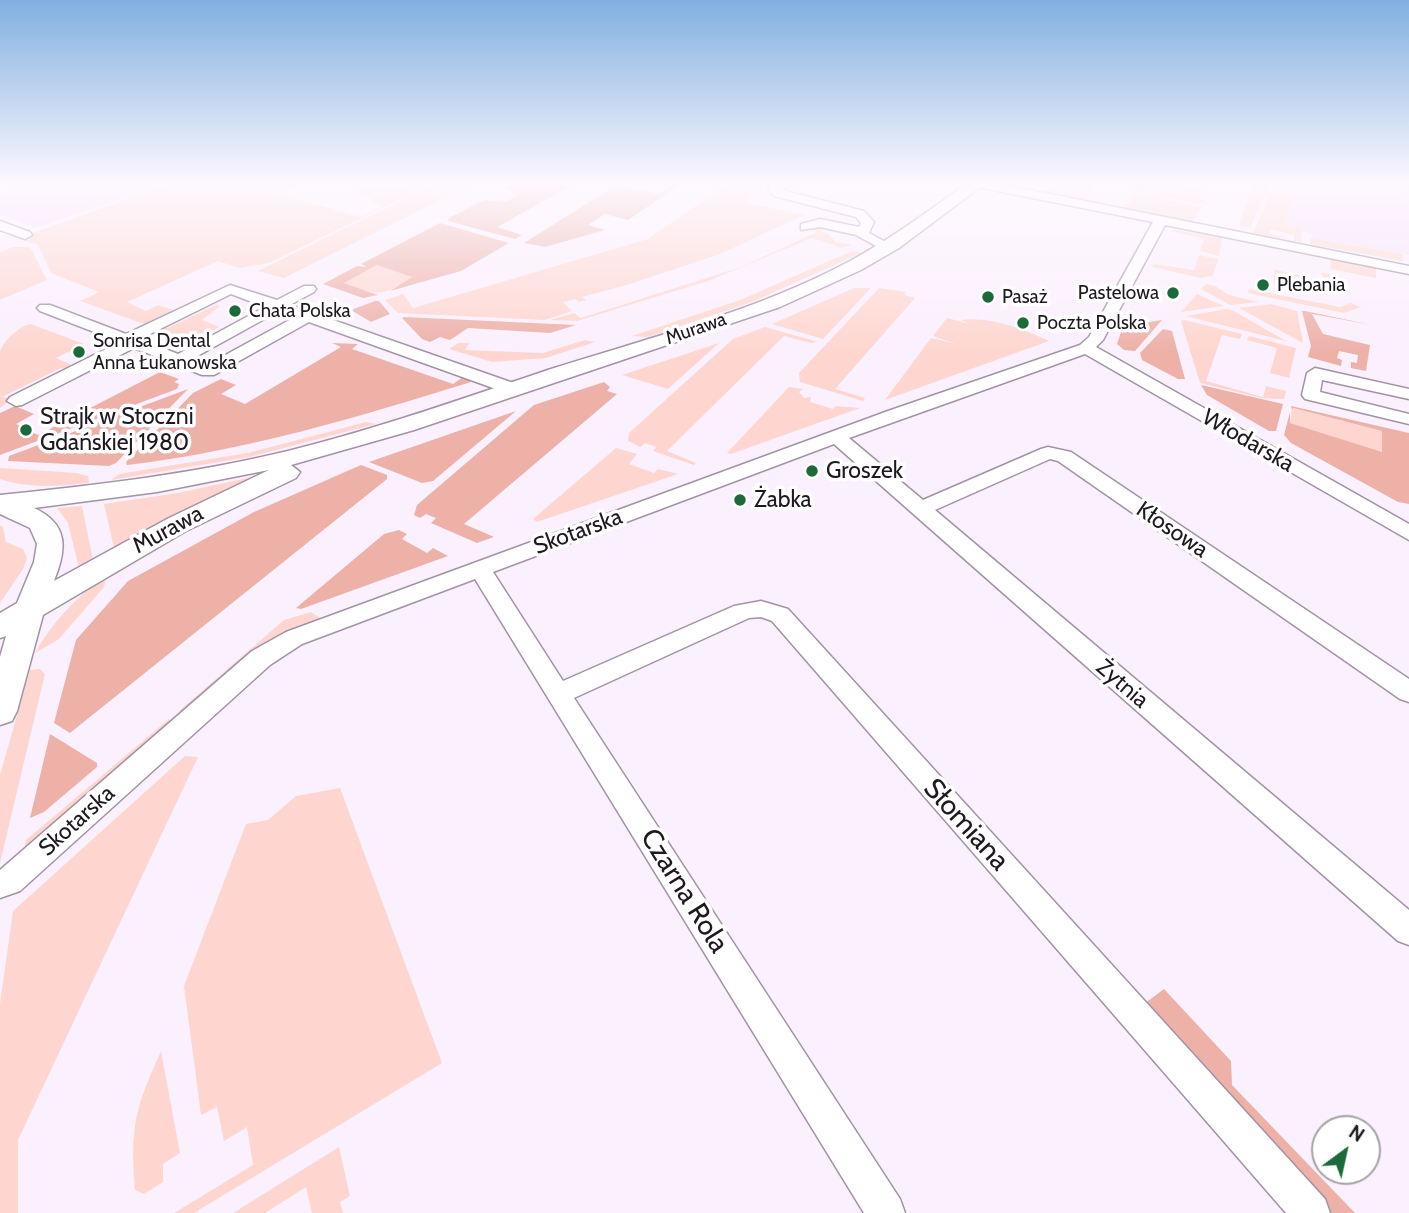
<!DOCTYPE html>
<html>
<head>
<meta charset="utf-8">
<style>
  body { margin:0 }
  #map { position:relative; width:1409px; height:1213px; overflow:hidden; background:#fbf0fd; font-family:Cabin,sans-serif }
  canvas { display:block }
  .north { position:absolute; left:1311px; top:1115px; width:70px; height:70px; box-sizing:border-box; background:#fff; border:2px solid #a5a3a5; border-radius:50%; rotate:33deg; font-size:19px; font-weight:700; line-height:28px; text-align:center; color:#1e181f }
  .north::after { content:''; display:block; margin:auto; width:24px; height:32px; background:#1b6a3a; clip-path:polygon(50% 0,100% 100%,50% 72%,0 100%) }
</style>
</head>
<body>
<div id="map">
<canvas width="1409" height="1213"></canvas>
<div class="north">N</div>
</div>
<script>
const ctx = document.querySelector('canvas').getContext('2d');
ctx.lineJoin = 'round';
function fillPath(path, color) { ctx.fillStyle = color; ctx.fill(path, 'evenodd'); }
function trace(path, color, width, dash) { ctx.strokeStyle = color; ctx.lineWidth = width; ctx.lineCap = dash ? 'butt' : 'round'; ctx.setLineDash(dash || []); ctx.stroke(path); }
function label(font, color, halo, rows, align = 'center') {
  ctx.font = font + ' Cabin,sans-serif'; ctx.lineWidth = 7; ctx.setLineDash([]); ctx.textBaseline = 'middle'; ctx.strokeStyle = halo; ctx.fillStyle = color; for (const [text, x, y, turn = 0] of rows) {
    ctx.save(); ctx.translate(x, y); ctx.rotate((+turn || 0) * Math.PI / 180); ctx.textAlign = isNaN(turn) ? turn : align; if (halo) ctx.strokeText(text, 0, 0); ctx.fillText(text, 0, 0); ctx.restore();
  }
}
const built = new Path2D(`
  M27 182H152L149 190 36 228 0 215V193Z
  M1297 182H1409V255L1311 238 1312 235 1285 224Z`);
const green = new Path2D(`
  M175 182H296L300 184 279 194 361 217 382 206 373 203 372 198 353 191C364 186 370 190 380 189 400 187 416 182 436 182L269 263 239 268 218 261 127 302 146 311 158 305 176 311 147 325 80 301 99 292 51 273 38 245 23 240 30 234Z
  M440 182 471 185 284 278 258 271Z
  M730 182H766L758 188 761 189 745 202 804 215 720 254 630 284 582 297 586 300 579 302 575 299 563 302 572 311 545 320 398 313 385 300 403 294 413 308 648 239Z
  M1059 182H1096L1085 198 1106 202 1103 205 1042 192Z
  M1138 182H1160L1208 191 1207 195 1202 194 1200 198 1205 199 1203 203 1199 204 1135 192 1133 191Z
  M1253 182H1271L1250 228 1239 226Z
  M1275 182H1312L1308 184 1297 183 1286 224 1302 229 1301 242 1294 241V235L1270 229 1269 234 1284 237 1283 239 1253 233Z
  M1332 182H1409V195L1400 194V189L1396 188V193Z
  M1134 193 1200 206 1202 207 1192 223 1125 210V203L1130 204 1132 200 1128 199Z
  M827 227 821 231 829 234 835 242 852 245 842 248 812 238 708 281 577 321 550 320 574 313 581 318 741 267 817 232 811 229Z
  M1177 230 1222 238 1219 256 1200 251 1204 239 1170 231Z
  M1311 238 1403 254V261L1310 244Z
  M12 247H30L47 280 0 300V252Z
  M852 251 861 253 752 302 648 337 632 336 740 300Z
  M1199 255 1218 259 1213 276 1201 278 1152 267 1153 264 1194 270Z
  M1331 259 1376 268V278L1330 269Z
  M378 265 413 277C379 298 380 295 343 283Z
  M1274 269 1318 280H1325L1321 273 1334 275V281L1328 284H1319L1318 289 1274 283Z
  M1206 284 1215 286 1229 295 1259 302 1230 305 1201 289Z
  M854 288H871L823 339 772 324Z
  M879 288 906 292 904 295 915 298 835 389 865 398 863 401 800 382 799 373Z
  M1249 289 1340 307 1351 303 1361 307 1344 313 1248 293Z
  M1197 294 1224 306 1181 312Z
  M1271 304 1297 311 1303 343 1239 308Z
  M216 305 220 306 202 320 219 327 197 338 183 333 176 336 155 328H168Z
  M1227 309 1232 310 1286 341 1186 316Z
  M947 318 970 324 961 320C989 316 1024 329 1049 341L885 400 931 338 956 344 933 336Z
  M1184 320 1242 334 1240 339 1222 335 1206 381 1263 397 1266 386 1286 391 1284 399 1262 398 1200 383 1181 321Z
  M31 324 84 344 56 358 70 364 73 369 61 368 2 397 12 399 0 408C0 393 0 365 0 352 3 341 20 325 31 324Z
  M765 327 818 342 811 343 784 336 667 451 696 463 694 465 653 451 656 447 645 443 640 447 628 441 629 433 733 339Z
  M1249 336 1296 348 1289 378 1270 373 1277 348 1247 340Z
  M585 340 595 342 546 358 492 362 449 349 458 343H469L465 350 543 353Z
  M719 343 668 389 622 375Z
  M789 387 803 389 799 392 804 398 811 397 810 402 833 409 836 406 860 408 731 454 727 453Z
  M1292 408 1383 431 1382 453 1290 423Z
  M366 422 376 424 249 457 111 480 119 474 248 453Z
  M616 448 637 454 629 464 654 473 658 469 678 474 537 522 533 519Z
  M0 468 77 473 88 476 89 483C59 486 29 489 0 479Z
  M261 475 114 548 104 504 178 493Z
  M82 506 93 560 79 568 68 523 57 508Z
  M0 525 3 527 6 542 23 549 27 558 23 569 0 603Z
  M103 576 106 577 104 587 59 639 35 653C52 622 76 599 103 576Z
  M311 612 322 619 296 629 185 716 179 711 284 620Z
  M40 669 45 674 0 863V775L30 670Z
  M169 719 176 724 23 856 26 840Z
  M185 756 198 757 18 1140V1213H0V1004L13 911Z
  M340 788 442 1063 194 1213H174L253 1165 247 1127 224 1141 217 1107 201 1115 184 986 246 824 268 820 296 796Z
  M161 1051 180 1153 163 1164V1182L144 1194 135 1190C130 1126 135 1109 161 1051Z
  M339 1147 350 1196 340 1202 343 1213H312L306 1187 265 1213H233Z`);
const forest = new Path2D(`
  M518 182H578L497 227 522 235 515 239 448 221 449 218 484 200 505 202 520 194 504 189Z
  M621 182H625L620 186 658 194 677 183 680 185 628 220 605 214 588 225 605 230 545 247 524 243Z
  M440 223 509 243 461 271 390 291 412 277 377 265 344 283 378 295 363 298 323 284 357 266 367 267 361 264Z
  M375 301H379L390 314 371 322 351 310Z
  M1302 311H1305L1372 325 1312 314 1323 334 1370 345 1366 371 1351 368V362L1357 363 1358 355 1339 351 1337 358 1342 360 1341 366 1308 357 1311 346Z
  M404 317 576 325 550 333 468 328 450 340 440 337 430 342 422 339 402 318Z
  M1162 320 1135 351 1124 350 1117 344 1123 326Z
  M1163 329 1172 331 1185 379H1178L1142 360 1140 353Z
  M332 343 358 344 352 349 453 384 463 377 471 382C358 417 246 451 127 465L126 462 193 393 221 379 236 385 221 394 245 404 341 347Z
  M160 372 179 379 174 382 179 384 177 389 0 455V413L15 406 34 414 16 424 38 435Z
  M604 382 610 387 607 391 617 394 464 524 494 537 477 543 431 523 436 518 426 514 420 518 414 515 417 505 534 405Z
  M1201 385 1283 404 1276 431H1269L1207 395Z
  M188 389 116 463 109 466 8 461 9 456Z
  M1291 406 1409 433V504L1398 502 1291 443 1284 435 1290 412V423L1382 452V431L1293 408 1292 410Z
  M516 411 433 481 422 483 369 462Z
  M361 465 387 475V479L70 733 54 723 76 640 128 581 254 512Z
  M399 530 407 534 402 539 427 553 433 548 448 556 301 609 296 608 384 534Z
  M50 734 97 763V767L44 812 30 818Z
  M1164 989 1231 1061 1232 1085 1355 1213H1332L1144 1004Z`);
const minor = new Path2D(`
  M776 182H790L782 190 864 211 874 222 869 233 895 247 888 251 883 250 856 235 820 227 801 230V224L820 219 859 227 861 223 856 217 774 196 768 189Z
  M972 182H990L1409 266V274L1165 225 1103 340 1096 347 1409 524V540L1085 354 849 438 923 500 1041 449 1048 447 1071 452 1409 679V702L1400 699 1058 461 1050 459 935 510 1409 910V945L1398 941 834 444 493 572 563 681 734 606 761 601 788 609 1325 1199 1330 1213H1286L772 621 761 617 749 618 574 698 900 1199 905 1213H864L475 579 302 644 270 665 20 891 0 898V870L252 651 286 632 888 411 1080 345 1089 337 1153 222 977 187Z
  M0 221 30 232 32 235 25 239 0 230Z
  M230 285 277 300 304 286H314L316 289 314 292 290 305 519 385 522 389 513 394 507 393 309 322 214 375H202L134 348 22 405 16 406 7 401 10 397 120 342 40 311 37 308 40 305H50L126 334ZM231 294 265 307 178 354 140 339ZM279 311 295 317 207 365 192 359Z
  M1315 368 1409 389V399L1322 380 1320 392 1409 414V424L1305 399 1302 395 1307 373Z`);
const tertiary = new Path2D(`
  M969 182H987L899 248 861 270 780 307 414 430 291 465 300 472 296 478 186 531 43 615 17 711 12 721 0 725V657L6 636 0 638V613L17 603 34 562 37 544 30 528 0 514V495C97 485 193 474 288 451 377 429 464 398 551 369 652 337 757 311 850 261 892 238 930 210 969 182ZM269 470 167 519 54 581C67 549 69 524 34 508L157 492Z`);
const markers = [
  [1263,285,7,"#1b6a3a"],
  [1173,293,7,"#1b6a3a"],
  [988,297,7,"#1b6a3a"],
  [235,311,7,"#1b6a3a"],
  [1023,323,7,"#1b6a3a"],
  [79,352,7,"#1b6a3a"],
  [26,430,7,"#1b6a3a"],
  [812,471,7,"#1b6a3a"],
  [740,500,7,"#1b6a3a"]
];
const farPoinames = [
  ["Plebania",1277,285],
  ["Pastelowa",1159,293,"right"],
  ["Pasaż",1002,297],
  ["Chata Polska",249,311],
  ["Poczta Polska",1037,323],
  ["Sonrisa Dental",93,341],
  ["Anna Łukanowska",93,363]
];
const farStreetnames = [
  ["Murawa",696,329,-19]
];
const poiNames = [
  ["Strajk w Stoczni",40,417],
  ["Gdańskiej 1980",40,443],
  ["Groszek",826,471],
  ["Żabka",754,500]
];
const streetNames = [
  ["Włodarska",1248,441,30],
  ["Murawa",168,530,-28],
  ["Kłosowa",1172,530,34],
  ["Skotarska",578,532,-20],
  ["Żytnia",1122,684,41],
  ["Skotarska",77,821,-42]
];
const nearStreetnames = [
  ["Słomiana",966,825,48],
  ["Czarna Rola",684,891,58]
];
fillPath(built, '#f6dffa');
fillPath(green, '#fed6cf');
fillPath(forest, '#edb1a8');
trace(minor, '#a292a5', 3);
trace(tertiary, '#a292a5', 3);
fillPath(minor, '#fff');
fillPath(tertiary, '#fff');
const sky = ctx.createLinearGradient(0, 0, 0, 352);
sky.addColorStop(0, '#81b0e0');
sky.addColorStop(0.52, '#fdf8fe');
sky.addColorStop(1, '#fdf8fe00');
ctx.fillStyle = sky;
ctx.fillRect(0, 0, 1409, 352);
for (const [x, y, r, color] of markers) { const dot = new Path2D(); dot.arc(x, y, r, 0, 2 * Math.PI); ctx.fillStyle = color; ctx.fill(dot); trace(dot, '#fff', 2.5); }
label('19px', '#1e181f', '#fff', farPoinames, 'left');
label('19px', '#1e181f', '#fff', farStreetnames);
label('23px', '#1e181f', '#fff', poiNames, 'left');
label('23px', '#1e181f', '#fff', streetNames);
label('28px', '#1e181f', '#fff', nearStreetnames);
</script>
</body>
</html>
